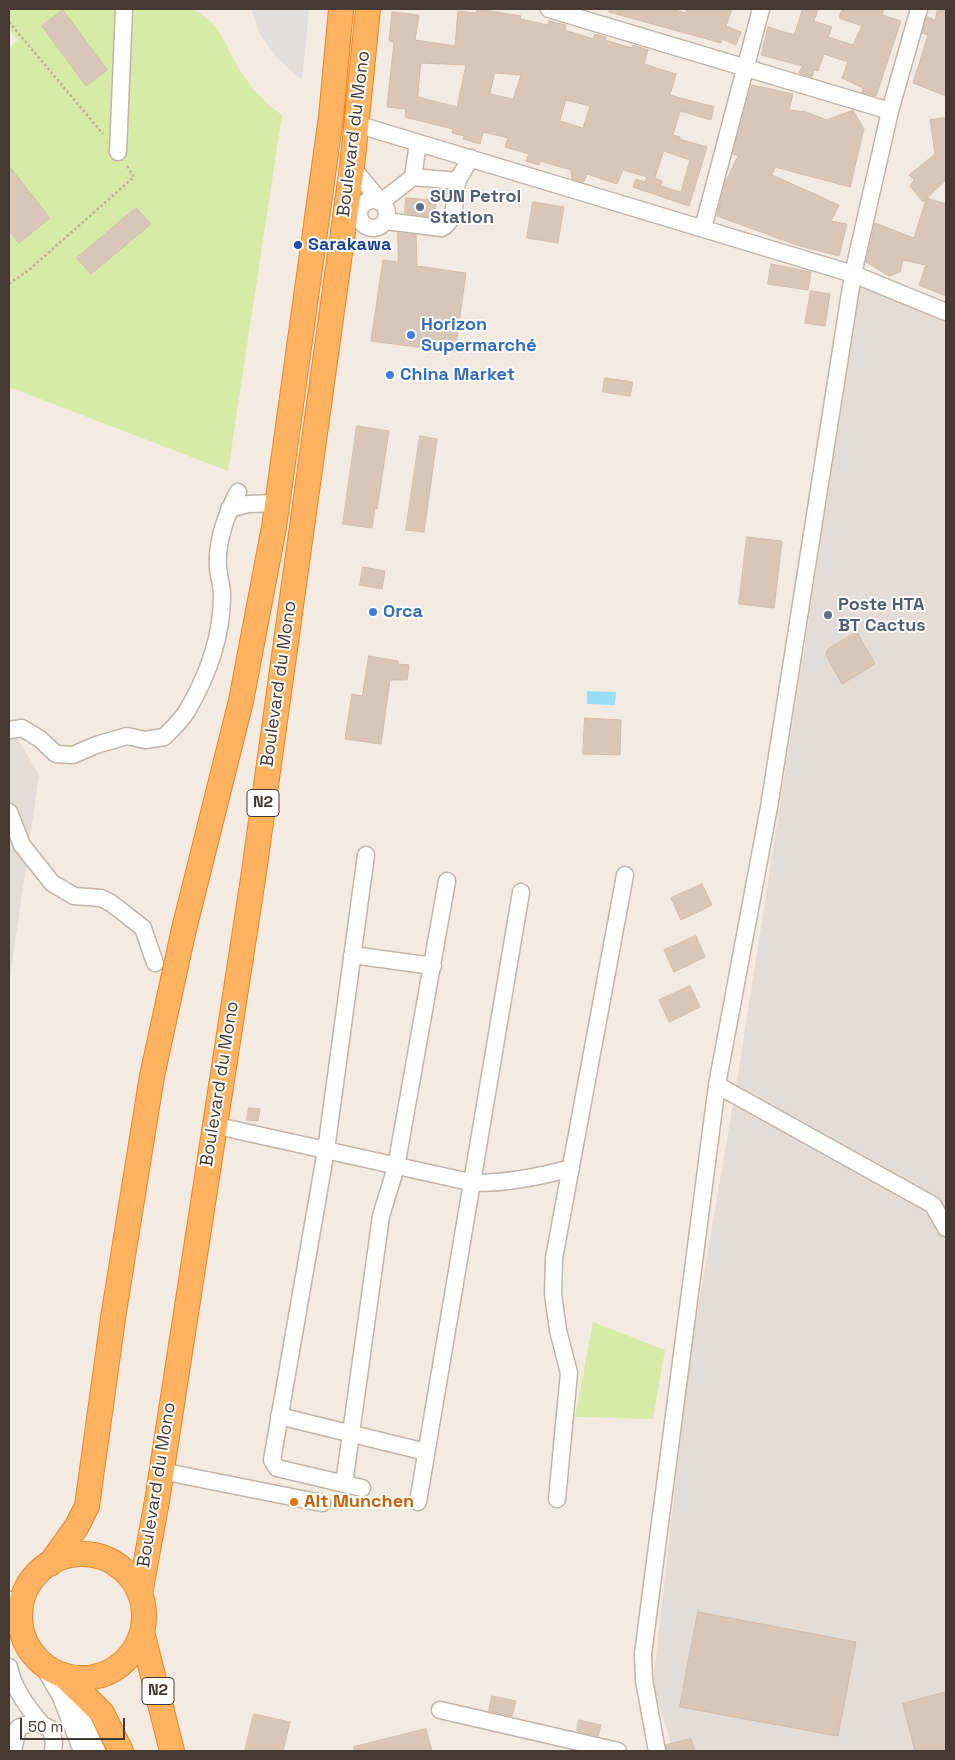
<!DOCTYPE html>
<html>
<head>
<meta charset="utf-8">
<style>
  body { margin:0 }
  #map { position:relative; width:955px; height:1760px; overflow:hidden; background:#f3ebe1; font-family:"Space Grotesk",sans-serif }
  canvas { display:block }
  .frame { position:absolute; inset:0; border:10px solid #443a32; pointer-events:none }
  .scale { position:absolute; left:20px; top:1718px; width:105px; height:22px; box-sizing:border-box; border:2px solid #443a32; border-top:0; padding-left:6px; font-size:15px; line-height:18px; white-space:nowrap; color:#443a32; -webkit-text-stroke:4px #fff; paint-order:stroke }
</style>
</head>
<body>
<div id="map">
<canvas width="955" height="1760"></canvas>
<div class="frame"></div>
<div class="scale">50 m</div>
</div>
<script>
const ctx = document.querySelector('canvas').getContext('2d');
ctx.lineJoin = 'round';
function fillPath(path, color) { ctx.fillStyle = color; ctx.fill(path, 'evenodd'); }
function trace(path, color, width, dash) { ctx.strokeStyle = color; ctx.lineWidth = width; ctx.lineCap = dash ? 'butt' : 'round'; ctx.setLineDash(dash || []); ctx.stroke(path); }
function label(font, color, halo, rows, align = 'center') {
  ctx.font = font + ' "Space Grotesk",sans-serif'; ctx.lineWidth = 4; ctx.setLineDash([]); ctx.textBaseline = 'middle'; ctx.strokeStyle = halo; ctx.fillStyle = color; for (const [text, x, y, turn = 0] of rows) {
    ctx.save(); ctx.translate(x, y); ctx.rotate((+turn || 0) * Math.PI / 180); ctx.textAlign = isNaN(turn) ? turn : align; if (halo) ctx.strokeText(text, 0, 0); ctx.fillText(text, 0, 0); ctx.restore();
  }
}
const industrial = new Path2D(`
  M861 283 946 319V1751H673L653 1683 690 1355 737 1081Z
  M9 723 39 775 9 984Z`);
const green = new Path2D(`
  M9 9H190C222 20 224 46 240 70 251 88 265 103 282 115L228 471 9 387V231L19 243 50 218 9 166V48L18 40 9 30ZM63 11 106 70 86 86 42 26ZM136 208 151 224 91 274 78 258Z
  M593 1322 665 1350 653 1419 575 1417Z`);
const parking = new Path2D(`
  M251 9H309L302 80 277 58 260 34Z`);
const water = new Path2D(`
  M587 691 616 692 615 705 587 704Z`);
const building = new Path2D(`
  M477 9 521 16 520 19 548 25 549 21 566 25 565 30 593 39 595 34 606 37 605 40 632 48 633 45 648 50 644 64 676 74 670 95 714 107 711 120 680 111 673 135 680 137 679 139 707 147 689 206 633 187 636 179 645 182 647 177 623 170 617 184 587 174 584 182 572 179 571 170 540 161 539 165 526 161 529 154 505 147 508 138 483 132 480 144 463 139 464 136 452 133 453 129 405 117 406 109 387 107 394 42 389 41 392 12 419 15 415 40 455 46 458 11 476 13ZM421 63 466 65 457 107 418 97ZM495 73 521 75 513 99 490 94ZM566 100 590 106 583 128 560 121ZM664 151 690 160 681 192 660 186 662 181 655 178Z
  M610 9H671L686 13 687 9H732L726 26 741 32 736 45 722 39 721 43 609 12Z
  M803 9H818L814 21 832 27 828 37 853 45 862 26 839 18 842 9H884L882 15 901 21 876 96 862 92 863 88 842 78 848 62 824 54 818 71 814 70 812 77 799 73 802 66 761 55 768 27 794 35Z
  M938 9H946V96L913 83 928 35 922 33 927 17 935 20Z
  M63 10 107 70 86 86 42 26Z
  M752 85 793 94 789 110 806 112 827 120 853 110 864 129 850 187 775 167 772 175 839 205 831 221 847 224 839 256 797 245 717 216 725 183 738 156 733 154Z
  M946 118V180L927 198 946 204V296L919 285 926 265 903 260 900 272 889 276 866 262 875 223 914 238 926 199 923 202 910 186 914 180 909 175 935 154 930 120Z
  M9 166 50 218 19 243 9 231Z
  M406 198 436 200 435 217 405 213Z
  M533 202 564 207 558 243 527 238Z
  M136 208 151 224 91 274 77 258Z
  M398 233 416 235 417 266 466 273 455 352 371 341 383 260 398 262Z
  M771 264 811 272 808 290 768 284Z
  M811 291 830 294 825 326 805 323Z
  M605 378 633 382 630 396 603 392Z
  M357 426 389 431 377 509 375 508 372 528 343 524Z
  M420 436 437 439 424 532 406 530Z
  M747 537 782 541 774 608 739 604Z
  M363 567 385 571 382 589 360 585Z
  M857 632 875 664 842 684 826 655 827 650Z
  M369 656 398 661V664L409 665 407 680H390L381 744 345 739 352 694 362 696Z
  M585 718 621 720 620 755 583 754Z
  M702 884 712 905 681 920 671 898Z
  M696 936 705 957 674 972 664 950Z
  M690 986 700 1007 669 1022 659 1000Z
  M249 1108 260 1109 258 1121 247 1120Z
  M698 1612 856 1642 838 1736 680 1707Z
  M946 1692V1751H915L903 1704Z
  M492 1696 516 1701 512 1716 489 1711Z
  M254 1714 290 1722 283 1751H245Z
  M579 1720 601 1725 598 1736 577 1731Z
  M426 1729 432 1751H354V1747Z
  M691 1739 695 1751H667L666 1745Z`);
const path = new Path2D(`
  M9 22 103 134
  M9 284 30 269 134 177 126 164`);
const minor = new Path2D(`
  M549 9 890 111
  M356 124 853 274 946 312
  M118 152 124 9
  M352 167 381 202 413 177 458 181
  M413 177 418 143
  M359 214a14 14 0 1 1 28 0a14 14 0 1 1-28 0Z
  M385 221 442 228C457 219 454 199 457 183 459 175 467 166 471 158
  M703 228 761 9
  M229 509 248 504 277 503
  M9 730 22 728 40 739 56 754 73 755 96 745 127 736 145 740 164 737C172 729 181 721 187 711 207 677 222 636 222 595 222 586 219 577 218 568 216 541 226 515 238 492
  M9 812 22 845 52 883 74 896 101 898 111 903 143 928 155 963
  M352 955 433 966
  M717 1085 933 1205 946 1228
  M213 1125 474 1183C507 1183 539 1177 571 1168
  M279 1416 426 1452
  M161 1471 322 1503
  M344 1484 381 1216 396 1167 447 881
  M362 1488 277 1468 272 1460 326 1150 366 855
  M557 1499 569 1373 558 1330 553 1294 554 1258 625 875
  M418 1502 521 892
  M9 1600 20 1614
  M42 1664 61 1697 82 1751
  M9 1667C13 1687 27 1707 41 1723
  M70 1706 84 1723 97 1751
  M440 1710 618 1751
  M13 1751 18 1728C32 1721 38 1722 51 1729L54 1743 53 1751
  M657 1751 644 1680 643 1654 717 1085 769 807 853 274 890 111 919 9`);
const highway = new Path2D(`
  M20 1616a62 62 0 1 1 124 0a62 62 0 1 1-124 0Z
  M50 1564 77 1526 87 1506 113 1318 152 1076 184 929 241 701 274 527 331 117 341 9
  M140 1594 157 1501 253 879 352 167 368 9
  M142 1632 172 1751
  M63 1675 102 1713 121 1751`);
const markers = [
  [420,207,5,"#5c6f8a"],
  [298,245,5,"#1a4fb4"],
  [411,335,5,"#3f7fe0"],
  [390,375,5,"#3f7fe0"],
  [373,612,5,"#3f7fe0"],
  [828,615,5,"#5c6f8a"],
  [294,1502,5,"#e8710a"]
];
const shields = [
  [263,803,32],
  [158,1691,32]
];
const shieldNames = [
  ["N2",263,803],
  ["N2",158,1691]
];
const streetNames = [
  ["Boulevard du Mono",354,134,-83],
  ["Boulevard du Mono",279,684,-82],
  ["Boulevard du Mono",220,1084,-81],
  ["Boulevard du Mono",157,1485,-81]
];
const serviceNames = [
  ["SUN Petrol",430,197],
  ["Station",430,218],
  ["Poste HTA",838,605],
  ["BT Cactus",838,626]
];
const transitNames = [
  ["Sarakawa",308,245]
];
const shopNames = [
  ["Horizon",421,325],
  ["Supermarché",421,346],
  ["China Market",400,375],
  ["Orca",383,612]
];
const foodNames = [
  ["Alt Munchen",304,1502]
];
fillPath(industrial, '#e4dcd7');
fillPath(green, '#d6eca6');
fillPath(parking, '#e2dedb');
fillPath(water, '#97ddf7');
fillPath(building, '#d8c7b9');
trace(building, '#d1bba9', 1);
trace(minor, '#c1b4a6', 19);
trace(highway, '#ec8523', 26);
trace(path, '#c2ab93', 2.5, [2.5, 2.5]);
trace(minor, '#fff', 16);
trace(highway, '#ffb360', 24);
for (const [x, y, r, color] of markers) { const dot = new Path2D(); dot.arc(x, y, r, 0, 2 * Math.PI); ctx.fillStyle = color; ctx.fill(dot); trace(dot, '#fff', 2); }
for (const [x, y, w] of shields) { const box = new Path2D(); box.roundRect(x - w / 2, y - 13.5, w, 27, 4); ctx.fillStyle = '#fff'; ctx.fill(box); trace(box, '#443a32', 1); }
label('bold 16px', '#443a32', null, shieldNames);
label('18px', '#443a32', '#fff', streetNames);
label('bold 18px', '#4e5e75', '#fff', serviceNames, 'left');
label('bold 18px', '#164399', '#fff', transitNames, 'left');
label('bold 18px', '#366cbe', '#fff', shopNames, 'left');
label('bold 18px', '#c56008', '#fff', foodNames, 'left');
</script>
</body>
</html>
